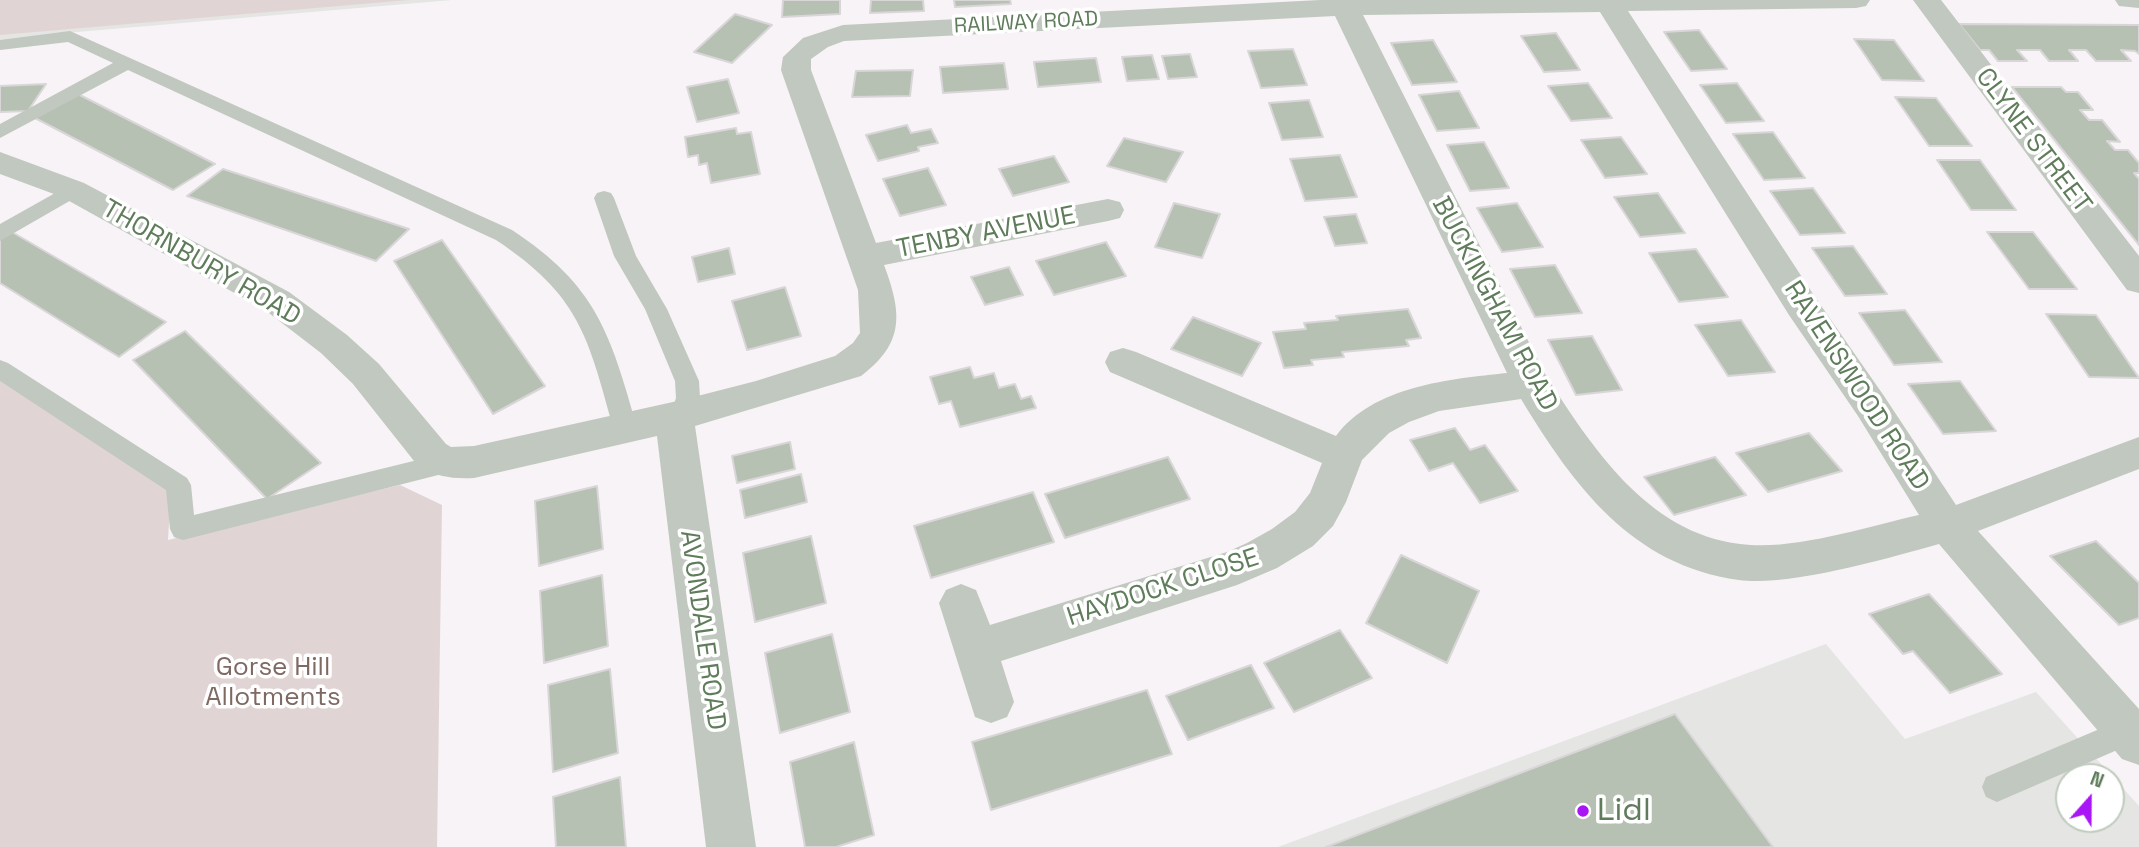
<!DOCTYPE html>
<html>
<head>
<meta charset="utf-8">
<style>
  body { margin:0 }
  #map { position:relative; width:2139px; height:847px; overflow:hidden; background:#f7f3f6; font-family:"Space Grotesk",sans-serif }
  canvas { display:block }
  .north { position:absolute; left:2055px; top:763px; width:70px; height:70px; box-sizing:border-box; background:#fff; border:2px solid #bfcbbd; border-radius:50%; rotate:21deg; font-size:19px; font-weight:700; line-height:28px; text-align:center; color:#5f7c5b }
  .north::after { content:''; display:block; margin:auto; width:24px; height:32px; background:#a916f5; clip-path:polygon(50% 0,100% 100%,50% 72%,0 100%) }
</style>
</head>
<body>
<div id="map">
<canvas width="2139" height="847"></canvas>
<div class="north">N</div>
</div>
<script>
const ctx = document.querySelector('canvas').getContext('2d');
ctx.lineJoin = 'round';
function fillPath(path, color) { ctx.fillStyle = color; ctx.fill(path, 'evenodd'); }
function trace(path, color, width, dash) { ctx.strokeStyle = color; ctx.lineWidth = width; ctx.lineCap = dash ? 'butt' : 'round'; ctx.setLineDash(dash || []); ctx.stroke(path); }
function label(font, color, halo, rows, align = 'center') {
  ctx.font = font + ' "Space Grotesk",sans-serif'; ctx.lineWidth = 7; ctx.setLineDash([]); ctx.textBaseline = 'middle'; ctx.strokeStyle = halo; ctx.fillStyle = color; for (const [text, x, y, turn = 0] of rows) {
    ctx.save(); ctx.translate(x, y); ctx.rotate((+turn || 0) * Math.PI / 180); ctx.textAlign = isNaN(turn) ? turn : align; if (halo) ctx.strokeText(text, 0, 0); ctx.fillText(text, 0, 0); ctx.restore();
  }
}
const built = new Path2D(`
  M0 0H452L77 32 0 42Z
  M1826 644 1905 739 2036 692 2139 806V847H1278ZM2069 777H2111V819H2069Z`);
const green = new Path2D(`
  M0 0H409L0 35Z
  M0 380 171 490 168 540 400 485 442 505 437 847H0Z`);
const building = new Path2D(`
  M783 0H840V14L782 17Z
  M871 0H923L924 11 870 13Z
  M954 0H1010L1011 4 955 7Z
  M735 14 772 25 732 63 694 52Z
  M1959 24 2139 25V54L2135 51 2121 50 2131 61H2096L2086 50H2069L2078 61H2049L2040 50H2017L2027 61H1998L1989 50H1980Z
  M1699 30 1727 69 1691 71 1664 32Z
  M1556 33 1580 70 1544 72 1521 36Z
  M1854 39 1894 40 1924 81 1882 80Z
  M1433 40 1457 82 1412 85 1391 43Z
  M1293 49 1307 85 1261 88 1248 51Z
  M1190 54 1197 77 1168 79 1162 56Z
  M1152 55 1159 79 1127 81 1122 57Z
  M1096 58 1101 82 1038 87 1034 62Z
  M1004 63 1008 89 943 93 940 67Z
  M913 70 910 96 852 97 856 71Z
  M728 79 739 113 697 122 687 87Z
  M1588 83 1612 118 1571 121 1548 86Z
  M1737 83 1764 121 1726 123 1700 85Z
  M46 84 28 111 0 112V86Z
  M2012 87H2061L2066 92H2078L2093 110H2080L2089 120H2102L2120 142 2107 141 2115 150H2128L2139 163V173H2134L2139 179V245Z
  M1459 91 1479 128 1437 131 1419 95Z
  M78 94 215 164 173 190 35 118Z
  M1895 97 1936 98 1972 146H1929Z
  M1309 100 1323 137 1282 140 1269 103Z
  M907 125 911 133 931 129 938 143 918 147 919 151 878 161 866 135Z
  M736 128 737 134 751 132 760 174 711 183 707 163 699 165 698 155 688 157 685 137Z
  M1773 132 1805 178 1764 180 1733 134Z
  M1621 137 1647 174 1605 178 1581 140Z
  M1124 138 1183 152 1166 182 1107 166Z
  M1484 142 1509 188 1470 191 1447 145Z
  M1340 155 1357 197 1305 201 1290 159Z
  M1054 156 1069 182 1013 196 999 169Z
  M1937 160H1980L2016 210H1971Z
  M928 168 946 205 900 216 883 179Z
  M223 169 409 229 376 261 187 196Z
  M1813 188 1845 233 1800 235 1770 191Z
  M1658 193 1685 233 1640 237 1614 197Z
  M1174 203 1220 214 1202 258 1155 247Z
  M1517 203 1543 247 1502 252 1477 208Z
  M1356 214 1367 243 1335 246 1324 217Z
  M12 232 166 322 119 357 0 283V239Z
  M1987 232H2033L2077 289H2029Z
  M442 240 545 386 493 414 394 261Z
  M1106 242 1126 276 1054 295 1036 261Z
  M1853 246 1887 294 1845 296 1812 248Z
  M729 248 735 274 698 282 692 257Z
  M1696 249 1728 297 1679 302 1649 253Z
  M1555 265 1582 313 1535 317 1510 269Z
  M1009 267 1023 295 985 305 971 277Z
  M785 287 801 336 747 350 732 301Z
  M1408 309 1421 338 1406 340 1409 346 1342 352 1344 357 1311 360 1313 365 1284 368 1273 332 1306 329 1304 323 1338 320 1336 316Z
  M1905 310 1942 362 1894 365 1859 313Z
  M2046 314 2096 315 2139 378 2089 377Z
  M1193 317 1261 343 1242 376 1171 349Z
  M1741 320 1775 372 1728 376 1695 325Z
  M185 331 321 463 267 499 133 360Z
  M1592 336 1622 390 1576 395 1548 340Z
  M970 367 974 378 994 373 999 388 1015 384 1021 399 1031 396 1036 408 960 427 951 401 939 404 930 377Z
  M1960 381 1996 431 1943 434 1908 384Z
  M1455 428 1470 450 1485 445 1518 491 1480 503 1453 463 1429 471 1410 440Z
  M1809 433 1842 471 1768 492 1736 453Z
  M790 442 795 469 737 483 732 456Z
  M1168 457 1190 499 1065 538 1045 494Z
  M1715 457 1746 495 1674 515 1644 477Z
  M801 474 807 502 745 518 740 490Z
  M597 486 603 549 539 566 535 501Z
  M1033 492 1054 542 931 578 914 526Z
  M811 536 826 603 755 622 743 553Z
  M2096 541 2139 583V618L2119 625 2050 556Z
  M1401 555 1479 591 1447 663 1366 623Z
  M602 575 608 646 544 663 540 591Z
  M1929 594 2002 674 1950 693 1913 651 1903 654 1869 614Z
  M1340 630 1372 678 1294 712 1264 663Z
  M832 634 850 712 780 733 765 653Z
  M1251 665 1274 708 1188 740 1166 696Z
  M610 669 618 753 553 772 548 685Z
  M1147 690 1172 754 991 810 972 742Z
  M1675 714 1773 847H1326L1515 775Z
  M854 742 874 835 836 847H805L790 762Z
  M620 777 626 847H556L553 797Z`);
const lane = new Path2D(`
  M70 31 512 230C597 286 610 333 637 427L634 434 625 437 616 434 613 427C588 336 579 295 496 240L128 70 0 138V124L113 63 68 42 0 50V40Z
  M73 183 80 185 83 190 80 195 0 241V224Z
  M604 191 611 193 614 198 636 256 667 309 699 381 700 398 691 422 682 424 673 422 670 415 676 398 675 381 645 309 614 256 594 198 597 193Z
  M0 360 8 363 187 478 191 485 194 515 446 453 455 456 459 463 455 470 446 473 183 540 174 537 170 529 166 490 0 381Z
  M2128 717 2139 722 2138 741 1997 802 1986 797 1982 787 1986 777Z`);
const street = new Path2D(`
  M1320 0H1870L1866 6 1856 8 1628 11 1815 297 1884 396 1956 505 2139 437V469L1978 531 2139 709V765L2122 759 1939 544C1889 558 1788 587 1739 580 1631 565 1574 486 1521 399L1439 411 1409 422 1389 433 1362 460 1346 502 1333 526 1313 546 1277 568 1237 585 1001 661 1014 702 1007 717 991 723 975 717 939 603 946 590 961 584 976 590 990 625 1227 552 1247 543 1272 529 1295 512 1310 493 1322 463 1110 372 1105 362 1110 352 1123 348 1136 352 1336 436C1373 386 1450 379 1507 373L1335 16 844 41 828 47 811 59V70L876 243 1108 199 1120 202 1124 210 1120 218 1108 221 884 265C902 313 905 343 861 376L695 426 756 847H706L657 436 474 478C452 479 438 477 418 466L353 384 321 353 265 310 62 197 0 174V152L84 183 289 292 347 335 379 364 446 444 451 447 474 446 682 400 756 381 835 356 853 343 860 333 858 290 781 70 783 57 803 38 843 25ZM1600 12 1789 315 1858 416 1919 515C1865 527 1794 551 1740 544 1647 533 1591 446 1545 374L1363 15Z
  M1913 0H1941L2139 256V293L2127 290Z
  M2115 0H2139V8L2119 6Z`);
const markers = [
  [1583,811,7,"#a916f5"]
];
const farStreetnames = [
  ["RAILWAY ROAD",1026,23,-3]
];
const streetNames = [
  ["CLYNE STREET",2033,141,53],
  ["TENBY AVENUE",986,233,-11],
  ["THORNBURY ROAD",201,263,30],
  ["BUCKINGHAM ROAD",1494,304,62],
  ["RAVENSWOOD ROAD",1856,386,57],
  ["HAYDOCK CLOSE",1163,588,-18],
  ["AVONDALE ROAD",702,630,82]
];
const parkNames = [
  ["Gorse Hill",273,668],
  ["Allotments",273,698]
];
const nearPoinames = [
  ["Lidl",1597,811]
];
fillPath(built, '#e5e5e4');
fillPath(green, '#e0d5d4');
fillPath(building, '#b6c1b3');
trace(building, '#d9d6d8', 2);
fillPath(lane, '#c0c8bf');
fillPath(street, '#c0c8bf');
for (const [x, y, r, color] of markers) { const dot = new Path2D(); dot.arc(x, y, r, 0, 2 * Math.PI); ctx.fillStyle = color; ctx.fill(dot); trace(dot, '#fff', 2.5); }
label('21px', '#5f7c5b', '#fff', farStreetnames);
label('26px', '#5f7c5b', '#fff', streetNames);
label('26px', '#7e6963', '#fff', parkNames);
label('32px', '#5f7c5b', '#fff', nearPoinames, 'left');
</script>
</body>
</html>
